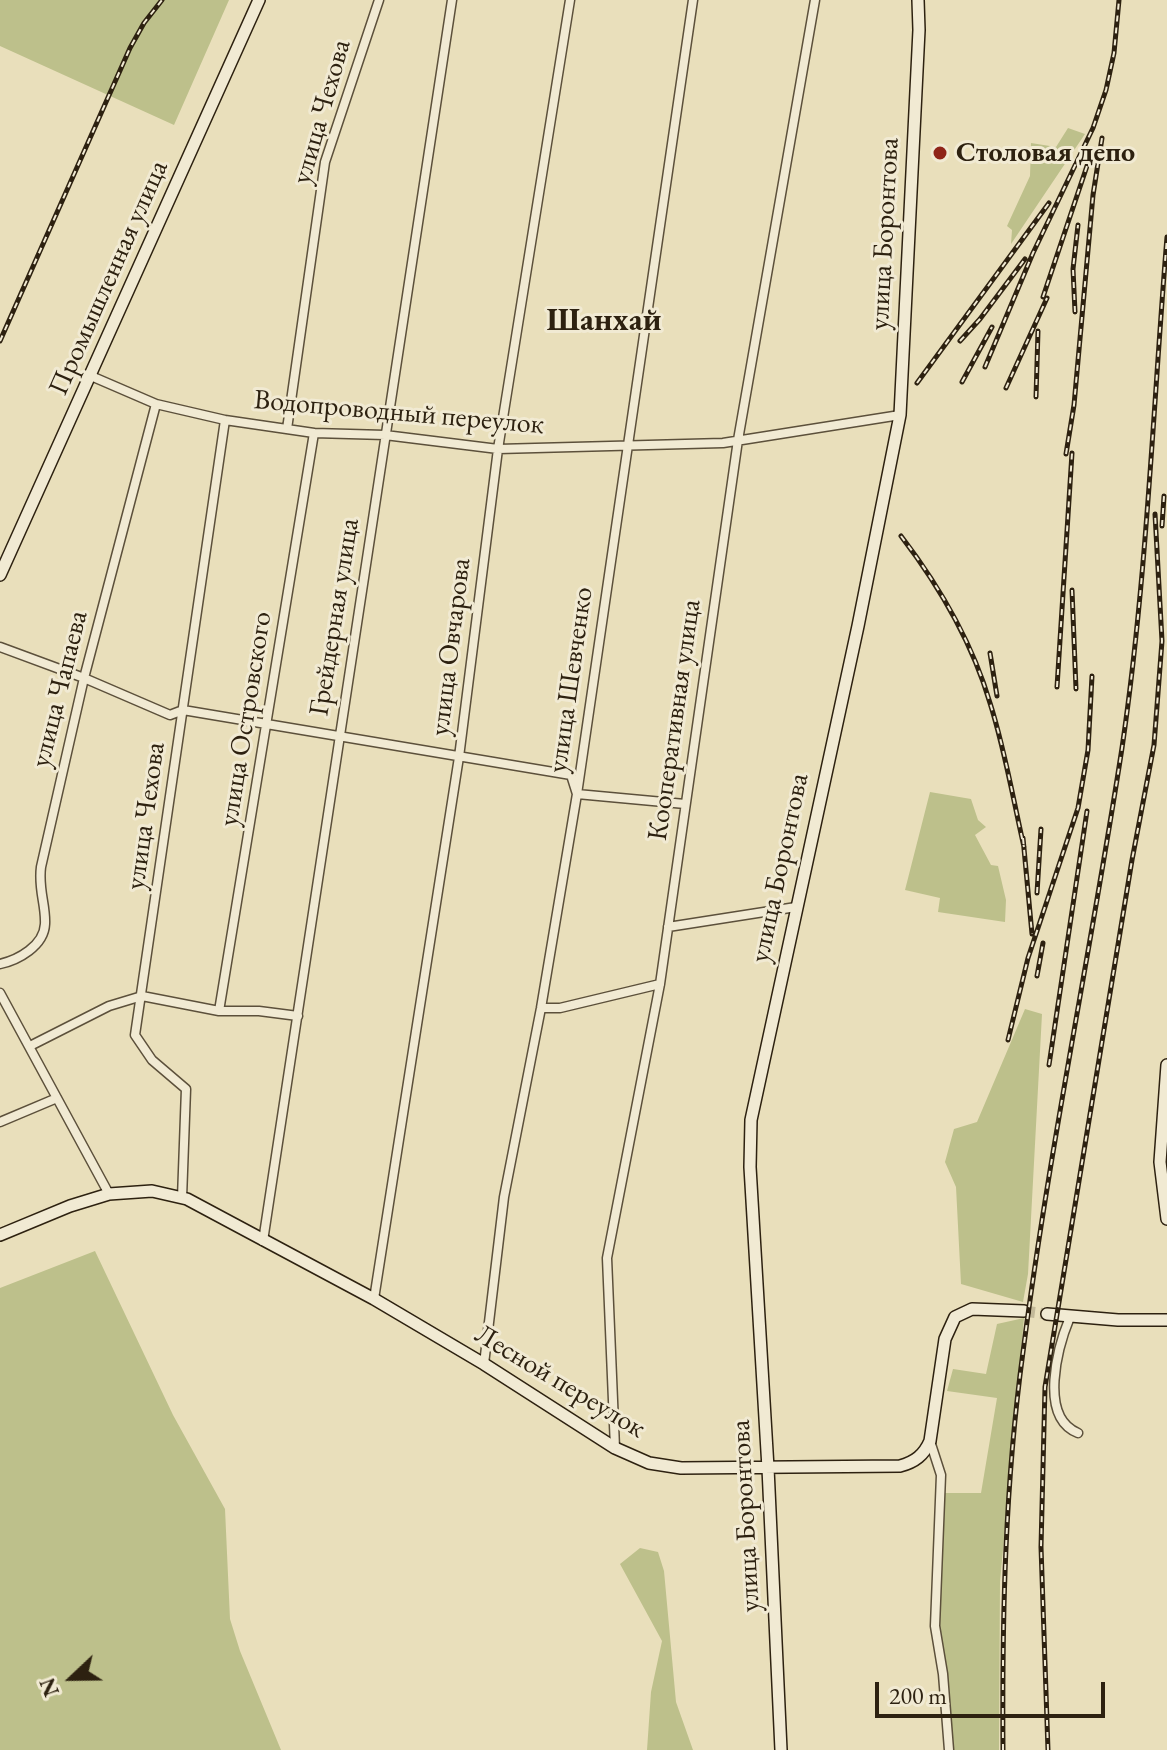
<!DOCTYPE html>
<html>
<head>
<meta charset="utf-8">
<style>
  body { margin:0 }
  #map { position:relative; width:1167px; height:1750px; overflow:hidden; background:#e9dfbb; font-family:"EB Garamond",serif }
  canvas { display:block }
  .north { position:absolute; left:32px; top:1638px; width:80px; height:80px; -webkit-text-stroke:6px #f1ead3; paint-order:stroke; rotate:248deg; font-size:22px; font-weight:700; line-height:32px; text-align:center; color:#2d2110 }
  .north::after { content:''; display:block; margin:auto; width:28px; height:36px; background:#2d2110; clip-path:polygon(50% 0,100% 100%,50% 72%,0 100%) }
  .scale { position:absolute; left:875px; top:1682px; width:230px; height:36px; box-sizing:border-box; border:4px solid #2d2110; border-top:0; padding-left:10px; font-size:24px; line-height:28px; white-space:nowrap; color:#2d2110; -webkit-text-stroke:6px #f1ead3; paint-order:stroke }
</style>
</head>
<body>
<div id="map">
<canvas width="1167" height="1750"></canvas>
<div class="north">N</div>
<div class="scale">200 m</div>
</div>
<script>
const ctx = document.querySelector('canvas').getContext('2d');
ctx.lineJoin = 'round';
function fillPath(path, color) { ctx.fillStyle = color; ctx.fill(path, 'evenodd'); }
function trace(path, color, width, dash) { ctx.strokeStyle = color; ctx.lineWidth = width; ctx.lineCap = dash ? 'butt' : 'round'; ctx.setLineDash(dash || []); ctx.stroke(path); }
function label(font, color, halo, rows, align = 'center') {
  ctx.font = font + ' "EB Garamond",serif'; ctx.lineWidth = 6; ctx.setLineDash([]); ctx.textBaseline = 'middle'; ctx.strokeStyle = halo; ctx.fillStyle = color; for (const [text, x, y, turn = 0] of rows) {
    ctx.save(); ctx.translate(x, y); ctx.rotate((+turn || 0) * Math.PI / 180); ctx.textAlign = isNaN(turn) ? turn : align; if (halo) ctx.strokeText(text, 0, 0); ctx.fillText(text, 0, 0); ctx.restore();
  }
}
const green = new Path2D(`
  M0 0H229L174 125 0 46Z
  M1068 128 1085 134 1011 244 1012 230 1007 226 1030 176 1031 143 1056 147Z
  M930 792 971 799 978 820 986 827 975 835 991 865 998 866 1006 900 1005 922 938 912 940 898 905 890Z
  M1025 1009 1042 1014 1028 1274 1023 1302 961 1284 956 1187 945 1162 954 1129 977 1122Z
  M95 1251 173 1415 225 1509 230 1619 240 1651 281 1750H0V1288Z
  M1024 1318 1000 1582 999 1750H949L935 1626 939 1493H981L997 1398 947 1391 953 1369 986 1374 997 1324Z
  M640 1548 658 1552 664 1571 676 1702 693 1750H647L651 1692 662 1641 620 1564Z`);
const secondaryTunnel = new Path2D(`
  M1024 1311 1047 1314`);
const street = new Path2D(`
  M91 376 156 404 225 420 314 433 385 435 498 449 723 443 900 415
  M287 429 325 162 379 0
  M0 647 84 678 170 715 183 710 571 775 577 794 685 804
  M668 927 796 907
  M0 964C18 960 44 946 45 924 46 905 38 889 41 867L84 678 156 404
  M0 993 109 1194
  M541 1008H560L660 984
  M219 1011 314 433
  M30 1046 109 1006 142 996 219 1011H259L298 1016
  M0 1122 57 1098
  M182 1198 186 1089 152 1060 135 1035 225 420
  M263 1241 452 0
  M374 1299 459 757 498 449 570 0
  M1070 1317C1058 1346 1038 1417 1078 1433
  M484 1364 504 1197 541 1008 577 794 693 0
  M930 1441 941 1475 935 1626 943 1674 949 1750
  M615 1448 607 1258 660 984 738 440 815 0`);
const secondary = new Path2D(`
  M0 575 259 0
  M1167 1065 1160 1162 1167 1219
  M0 1235 70 1206 109 1194 152 1191 187 1199 374 1299 484 1364 615 1448 649 1463 681 1468 900 1466C915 1462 924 1455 930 1441L945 1339 955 1317 972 1309 1024 1311
  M1047 1314 1118 1320H1167
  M781 1750 768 1468 750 1167 751 1120 858 626 900 415 919 30 918 0`);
const rail = new Path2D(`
  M1043 297 1089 160
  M1075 312 1073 269 1078 225
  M0 341 130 48 144 23 162 0
  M960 341 980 319 1025 259
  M985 367 1033 253 1093 128 1106 90 1114 53 1119 0
  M962 382 992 327
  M917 383 1049 203
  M1006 388 1047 298
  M1036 397 1038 331
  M1066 454 1074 405 1093 195 1102 138
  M1162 526 1164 496
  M901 536C940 587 972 642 990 703 1005 750 1013 799 1024 847
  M1072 590 1076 689
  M990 653 997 696
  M1057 687 1072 453
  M1023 838 1032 934
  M1037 893 1041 829
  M1037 976 1043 943
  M1008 1040 1028 958 1078 808 1088 750 1092 676
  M1049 1065 1087 811
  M1003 1750C1002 1617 1005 1484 1023 1352 1049 1150 1091 950 1122 748 1147 578 1153 407 1167 237
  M1048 1750 1041 1547 1045 1387 1132 860 1154 745 1162 641 1155 514`);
const markers = [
  [940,153,8,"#8f2418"]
];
const streetNames = [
  ["улица Чехова",322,112,-74],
  ["улица Боронтова",885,234,-87],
  ["Промышленная улица",109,278,-66],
  ["Водопроводный переулок",399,413,5],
  ["Грейдерная улица",335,617,-81],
  ["улица Овчарова",451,647,-83],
  ["улица Шевченко",571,680,-82],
  ["улица Чапаева",60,689,-76],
  ["улица Островского",246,719,-81],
  ["Кооперативная улица",675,720,-82],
  ["улица Чехова",146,816,-82],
  ["улица Боронтова",780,868,-78],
  ["Лесной переулок",560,1382,31],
  ["улица Боронтова",746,1516,-93]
];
const poiNames = [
  ["Столовая депо",956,153]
];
const quarterNames = [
  ["Шанхай",604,321]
];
fillPath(green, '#bdc08b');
trace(secondaryTunnel, '#c3b999', 11, [11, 5.5]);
trace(street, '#5c503b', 11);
trace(secondary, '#2d2110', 14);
trace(street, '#f1ead3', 8);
trace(secondary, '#f1ead3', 11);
trace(rail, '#2d2110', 5);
trace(rail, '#f1ead3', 2, [6]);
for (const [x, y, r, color] of markers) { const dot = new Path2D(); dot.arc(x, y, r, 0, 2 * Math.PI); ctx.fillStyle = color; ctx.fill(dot); trace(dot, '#f1ead3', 3); }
label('28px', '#2d2110', '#f1ead3', streetNames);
label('bold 28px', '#2d2110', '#f1ead3', poiNames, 'left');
label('bold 32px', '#2d2110', '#f1ead3', quarterNames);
</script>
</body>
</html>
